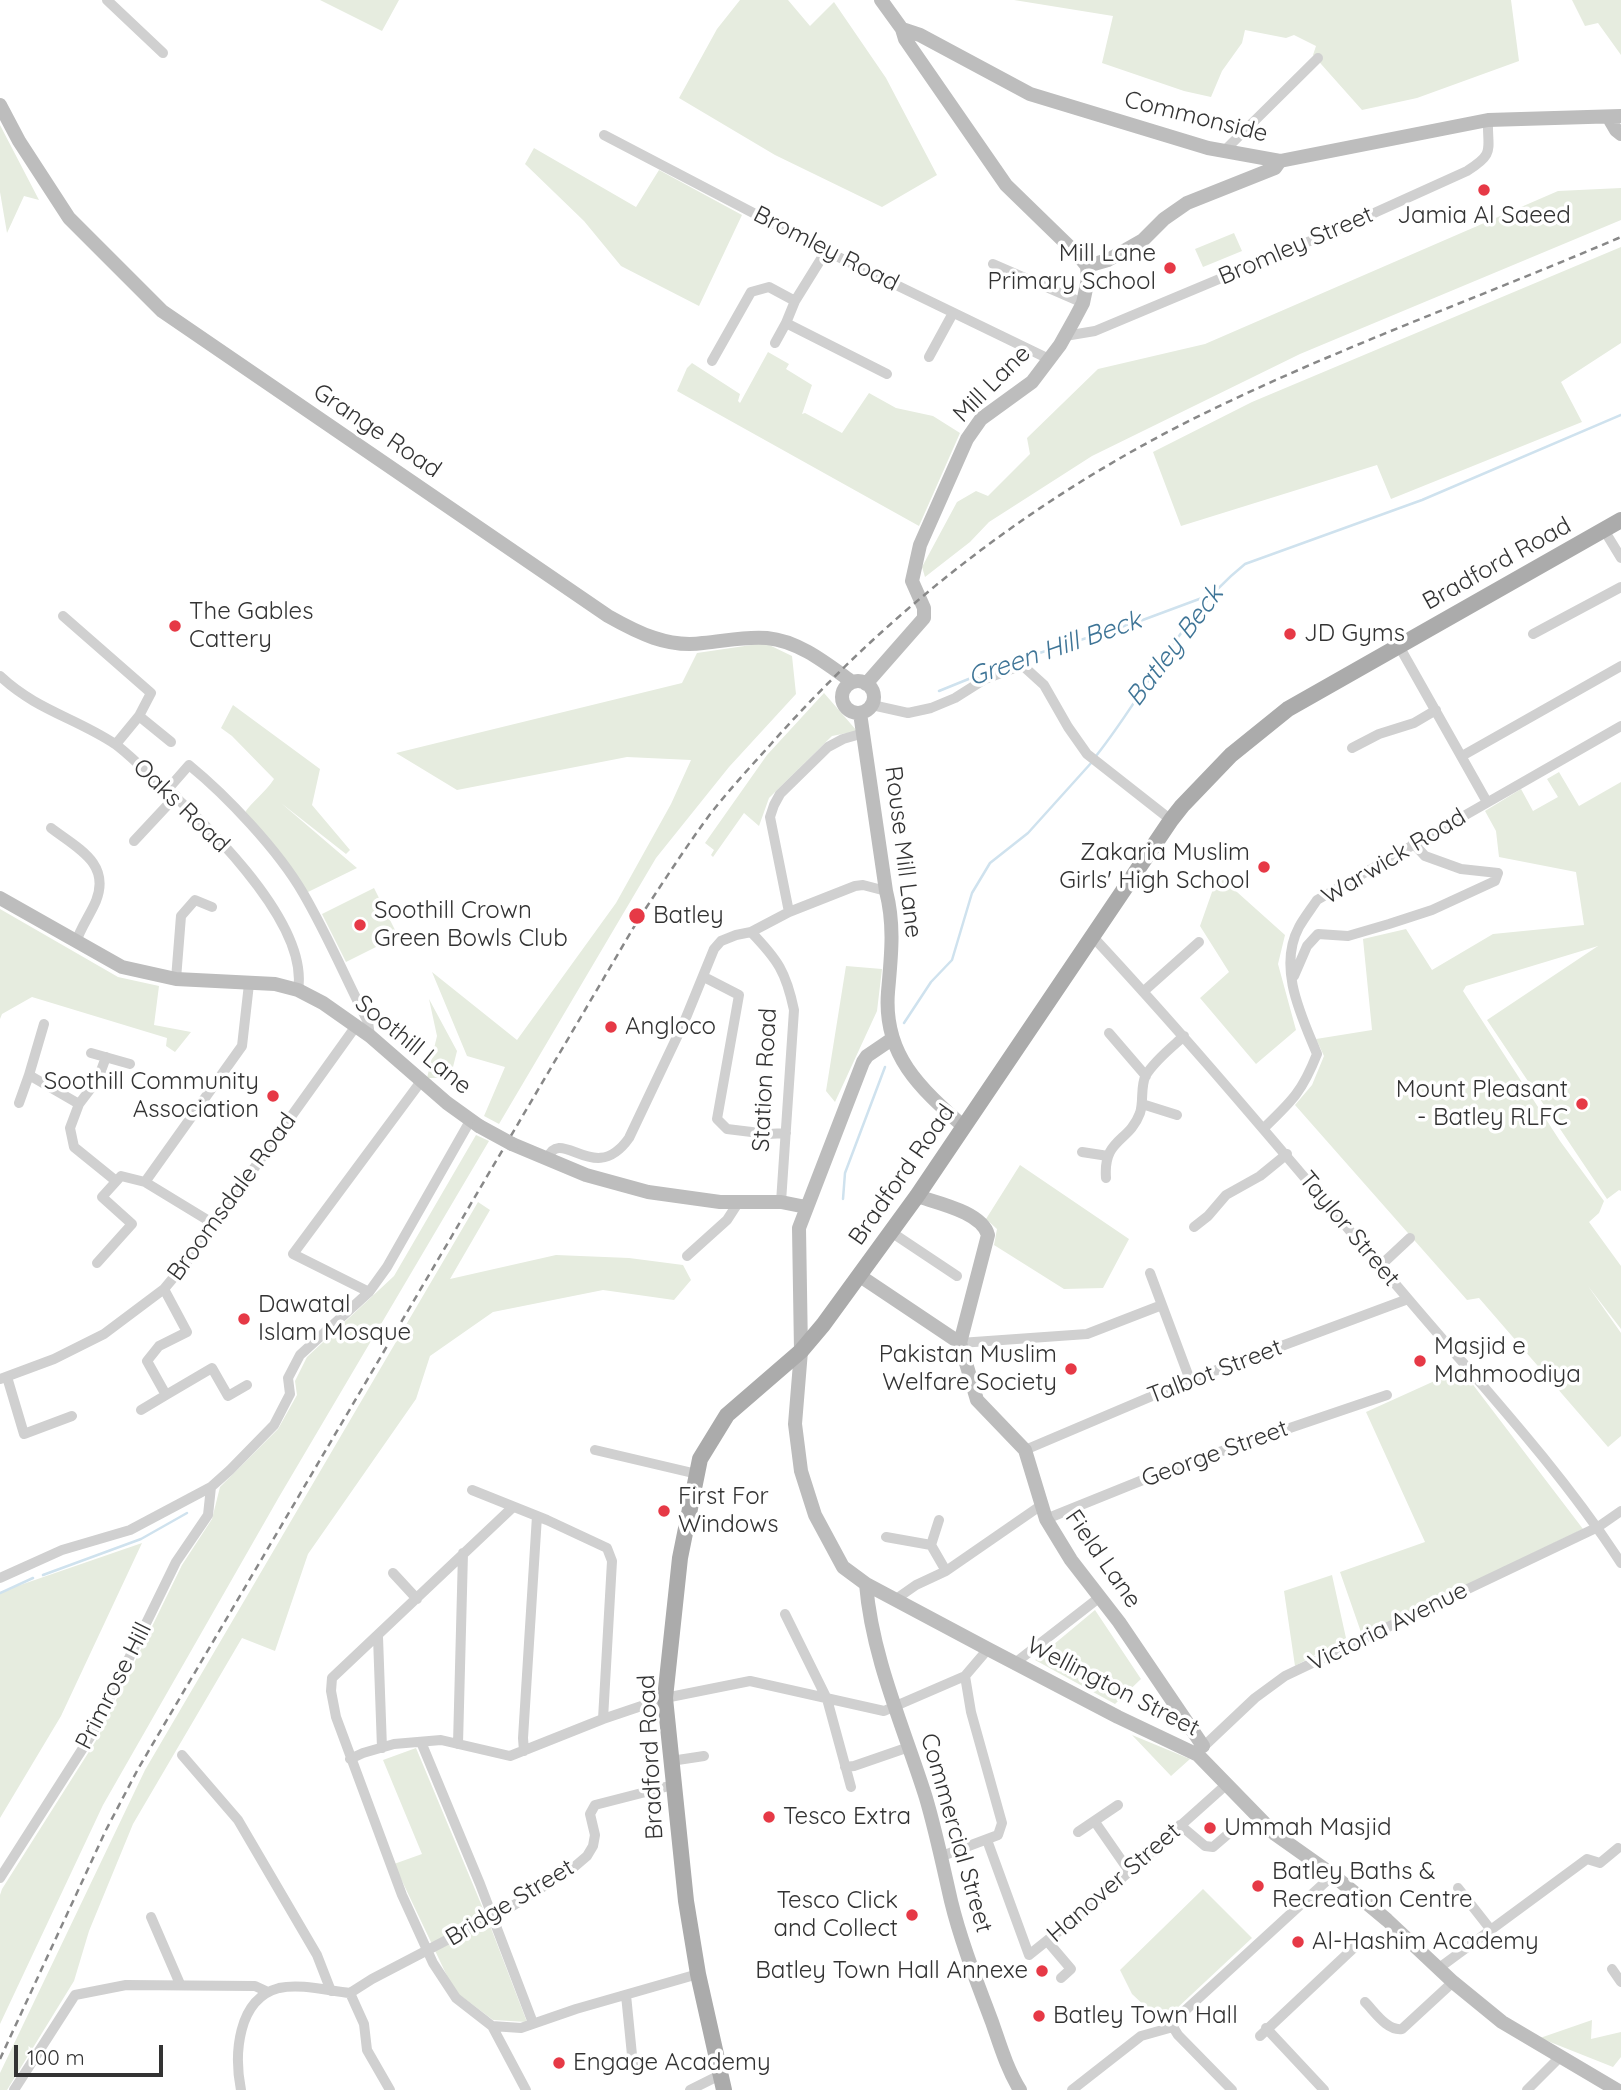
<!DOCTYPE html>
<html>
<head>
<meta charset="utf-8">
<style>
  body { margin:0 }
  #map { position:relative; width:1621px; height:2090px; overflow:hidden; background:#fff; font-family:Quicksand,sans-serif }
  canvas { display:block }
  .scale { position:absolute; left:14px; top:2045px; width:149px; height:32px; box-sizing:border-box; border:4px solid #333; border-top:0; padding-left:9px; font-size:21px; line-height:24px; white-space:nowrap; color:#333; -webkit-text-stroke:5px #fff; paint-order:stroke }
</style>
</head>
<body>
<div id="map">
<canvas width="1621" height="2090"></canvas>
<div class="scale">100 m</div>
</div>
<script>
const ctx = document.querySelector('canvas').getContext('2d');
ctx.lineJoin = 'round';
function fillPath(path, color) { ctx.fillStyle = color; ctx.fill(path, 'evenodd'); }
function trace(path, color, width, dash) { ctx.strokeStyle = color; ctx.lineWidth = width; ctx.lineCap = dash ? 'butt' : 'round'; ctx.setLineDash(dash || []); ctx.stroke(path); }
function label(font, color, halo, rows, align = 'center') {
  ctx.font = font + ' Quicksand,sans-serif'; ctx.lineWidth = 7; ctx.setLineDash([]); ctx.textBaseline = 'middle'; ctx.strokeStyle = halo; ctx.fillStyle = color; for (const [text, x, y, turn = 0] of rows) {
    ctx.save(); ctx.translate(x, y); ctx.rotate((+turn || 0) * Math.PI / 180); ctx.textAlign = isNaN(turn) ? turn : align; if (halo) ctx.strokeText(text, 0, 0); ctx.fillText(text, 0, 0); ctx.restore();
  }
}
const green = new Path2D(`
  M320 0H399L382 31Z
  M740 0H788L810 26 834 2 886 78 937 175 882 207 775 155 679 98 717 29Z
  M1014 0H1511L1519 61 1417 98 1362 110 1313 55 1316 46 1294 35 1286 38 1245 30 1242 43 1222 71 1211 97 1184 91 1102 63 1113 16Z
  M1572 0H1621V55L1598 23 1585 26Z
  M0 125 39 200 24 196 7 233 0 192Z
  M534 148 636 207 659 170 742 215 699 306 621 266 584 221 525 164Z
  M1621 188V220L1300 354 1092 456 989 522 970 542 925 577 922 567 957 502 976 491 988 496 1030 454 1027 438 1098 369 1205 344 1558 191Z
  M1234 233 1242 251 1203 267 1195 249Z
  M1621 247V343L1561 382 1582 422 1391 499 1377 465 1181 526 1153 452 1252 402Z
  M768 352 789 364 786 369 812 385 802 414 805 413 842 433 869 393 896 408 933 416 960 433 919 526 677 391 687 368 692 363 740 394 738 401 740 403Z
  M765 643 792 656 796 694 729 767 656 858 499 1124 484 1116 505 1067 467 1056 432 972 517 1040 616 903 671 804 691 760 627 757 457 790 396 753 682 683 697 653Z
  M824 693 857 731 832 736 769 798 759 826 744 813 713 857 711 855 714 850 705 843 767 755Z
  M233 705 320 769 312 805 350 850 346 854 281 803 357 868 308 892 244 814C252 801 265 793 274 779L232 736 221 728Z
  M1559 772 1579 806 1621 782V1191L1619 1190 1607 1199 1487 1020 1598 946 1466 986 1463 991 1560 1141 1604 1201 1599 1213 1589 1222 1621 1266V1329L1588 1286 1621 1333V1436L1608 1447 1479 1298 1467 1300 1295 1105 1312 1085 1324 1056 1316 1039 1372 1030 1363 939 1406 929 1432 970 1493 934 1584 925 1576 872 1499 857 1496 831 1485 811 1521 789 1533 811 1558 797 1547 779Z
  M1218 875 1285 935 1278 964 1296 1030 1256 1064 1200 998 1229 972 1200 926Z
  M374 888 398 936 346 962 322 914Z
  M0 909 118 977 159 986 154 1025 191 1032 175 1052 166 1046 167 1038 32 997 2 1014 0 1019Z
  M846 966 882 969 877 1011 835 1102 826 1091Z
  M429 999 457 1051 453 1067 443 1078H427L437 1036Z
  M476 1135 489 1141 279 1497 103 1805 0 2024V1895L2 1889 97 1739 182 1565 212 1519 220 1487 278 1429 297 1395 295 1381 307 1357 394 1276Z
  M1020 1165 1129 1239 1103 1288 1064 1289 994 1245 997 1229 986 1219Z
  M478 1202 490 1210 450 1279 556 1255 629 1258 683 1265 691 1280 674 1300 603 1290 493 1312 430 1356 416 1399 308 1554 275 1651 242 1638 133 1824 89 1931 74 1981 7 2090H0V2073L145 1770Z
  M1461 1369 1583 1529 1362 1635 1340 1572 1425 1542 1366 1412Z
  M142 1543 61 1716 0 1818V1592Z
  M1332 1575 1346 1638 1295 1666 1284 1591Z
  M1095 1610 1141 1679 1115 1704 1035 1660Z
  M1132 1735 1190 1759 1171 1776Z
  M416 1748 489 1923 527 2022 493 2020 461 1996 457 1997 394 1864 422 1854 383 1760Z
  M1203 1889 1252 1938 1175 2010 1148 2009 1132 1994 1120 1970Z
  M1592 2020 1591 2039 1621 2032V2057L1613 2067 1540 2038Z`);
const stream = new Path2D(`
  M939 691 1008 663 1140 621 1210 595
  M1096 756C1147 692 1180 616 1245 564L1422 500 1621 415
  M904 1023 931 982 952 960 972 893 990 863 1028 833 1092 762
  M843 1199 845 1173 885 1067
  M43 1575 141 1539 187 1513
  M0 1593 33 1578`);
const street = new Path2D(`
  M107 0 163 53
  M604 135 826 251 1049 359
  M1224 151 1318 58
  M993 264 1083 303
  M786 323 795 301 826 251
  M1065 336 1095 331 1341 228 1467 171C1496 153 1487 150 1488 120
  M775 343 786 323 887 374
  M929 357 953 313
  M712 361 751 292 769 287 795 301
  M1604 530 1621 558
  M63 616 151 693 139 716 116 744
  M1533 634 1621 587
  M1399 646 1487 802
  M0 676C36 710 76 718 115 744 126 752 137 763 147 772 197 814 310 920 298 990
  M872 705 908 713 931 708 955 698 985 679 1022 665 1044 685 1068 727 1087 754 1171 820
  M139 716 171 742
  M1352 748 1379 734 1414 723 1436 710
  M1462 756 1621 666
  M168 789 189 765C227 796 278 850 303 893 327 934 346 979 368 1022L370 1036
  M51 828C77 848 111 863 96 901 90 915 81 927 76 942
  M134 841 176 796
  M789 912 770 817 774 805 780 794 828 747 843 739 864 733
  M751 932C778 960 786 972 794 1010L781 1202
  M1093 937C1203 1055 1304 1178 1409 1300 1482 1386 1559 1468 1621 1563
  M1294 976 1307 946 1318 934 1348 936 1389 924 1432 910 1495 881 1498 873 1461 869 1425 856 1413 843
  M704 977 739 995 717 1119 727 1129 768 1134 786 1133
  M176 979 181 916 195 900 212 907
  M1144 991 1199 942
  M44 1024 29 1075 79 1104
  M1109 1033 1146 1076
  M91 1053 130 1064
  M106 1057 98 1079 79 1104 70 1128 74 1147 116 1181
  M19 1103 29 1075
  M1142 1104 1177 1115
  M1264 1128C1292 1101 1302 1092 1317 1054 1302 1017 1277 968 1299 927 1304 918 1311 909 1317 900L1621 726
  M1082 1152 1108 1156
  M547 1159C561 1124 594 1188 629 1138L685 1020 714 949 721 941 736 935 751 932 789 912 855 886 863 885 886 891
  M1106 1178C1103 1138 1129 1143 1140 1113 1144 1101 1140 1086 1146 1075 1155 1060 1172 1047 1184 1036
  M145 1182 242 1046 249 984
  M1194 1227 1208 1216 1226 1195 1260 1176 1287 1154
  M891 1232 957 1276
  M687 1256 727 1220 738 1203
  M97 1263 132 1224 102 1197 121 1176 145 1182 214 1224
  M1380 1266 1410 1238
  M1150 1273 1190 1380
  M164 1289 187 1332 159 1346 147 1361 166 1395 212 1368 228 1396 247 1385
  M369 1292 293 1254 422 1080
  M960 1343 1087 1334 1162 1305
  M7 1377 24 1434 72 1416
  M0 1379 54 1359 104 1334 164 1289 189 1259 356 1026
  M141 1410 166 1395
  M595 1450 697 1474
  M1025 1450 1190 1380 1408 1299
  M472 1490 547 1520 607 1548 612 1561 603 1719
  M513 1507 332 1678 331 1691 336 1717 402 1895 433 1963 456 1998 492 2026 521 2028 576 2009 698 1974
  M1046 1519 1175 1467 1387 1395
  M886 1537 931 1545 946 1571
  M931 1545 939 1520
  M393 1573 417 1599
  M0 1578 62 1550 130 1530 211 1487 230 1470 274 1425 290 1394 288 1378 300 1355 369 1292 387 1267 470 1121
  M896 1599 916 1585 946 1571 1043 1504
  M785 1614 827 1699 851 1787
  M378 1637 382 1748
  M1015 1663 1100 1597
  M421 1742 480 1884 533 2023
  M458 1744 463 1553
  M1201 1749 1255 1698 1285 1676 1598 1527 1621 1511
  M524 1751 523 1738 537 1516
  M182 1755 238 1820 317 1955 331 1991
  M350 1759 363 1753 394 1744 441 1740 510 1756 603 1719 665 1698 750 1681 884 1711 965 1676 988 1649
  M671 1761 704 1756
  M845 1767 854 1766 909 1747
  M1095 1822 1129 1871
  M1180 1825 1205 1846 1213 1847 1227 1835
  M1078 1832 1118 1805
  M987 1840 1029 1955 1094 1903 1227 1784
  M942 1856 998 1835 1002 1823 971 1712 965 1676
  M0 1878 92 1734 176 1562 208 1515 211 1487
  M1458 1888 1491 1930
  M151 1917 180 1984
  M1048 1942 1071 1969 1061 1978
  M1439 1968 1587 1859 1600 1863 1618 1848
  M1612 1969 1621 1982
  M350 1993 372 1979 514 1905 573 1868 587 1856 593 1846 595 1835 590 1814 595 1805 673 1785
  M350 1993 364 2024 367 2050 390 2090
  M626 1995 633 2065
  M1365 2002C1375 2012 1387 2031 1402 2029L1453 1982
  M492 2026 526 2090
  M1173 2027 1178 2035 1232 2090
  M1266 2028 1324 2090
  M1260 2036 1360 1942
  M14 2090 75 1995 126 1985 255 1986 268 1992
  M241 2090C234 2055 237 1999 279 1988 301 1983 329 1991 350 1993
  M690 2090 720 2075
  M1072 2090 1141 2036 1173 2027 1178 2017 1333 1875
  M1527 2090 1561 2056`);
const secondary = new Path2D(`
  M902 29 920 35 1030 94 1208 148 1280 161 1488 120 1621 116
  M0 105 19 141 69 218 162 311 608 616C638 633 668 648 703 643 725 641 746 636 767 638 799 641 827 664 852 682
  M1609 118 1616 130 1621 134
  M1087 266 1108 260 1143 240 1164 219 1187 203 1275 168 1280 161
  M842 697a16 16 0 1 1 32 0a16 16 0 1 1-32 0Z
  M866 684 924 618V608L912 581 920 545 967 439 981 419 1032 382 1060 345 1074 320 1083 303 1088 279 1087 266 1078 255 1006 185 905 39 902 29 881 0
  M860 713 886 891C895 926 891 957 888 992 883 1055 920 1088 963 1126
  M0 898 122 967 176 979 275 984 298 990 323 1003 370 1036 447 1103 479 1126
  M892 1039 867 1056 863 1062 799 1228 801 1351 795 1424 801 1471 815 1515 843 1567 866 1584 988 1649 1118 1717 1198 1755 1275 1834 1333 1875 1387 1920 1453 1982 1502 2022 1617 2090
  M512 1144 586 1175 648 1192 720 1202H781L806 1207
  M917 1196C937 1203 982 1212 988 1235L960 1343 977 1400 1025 1450 1046 1519 1071 1560 1119 1622 1203 1746
  M860 1276 960 1343
  M866 1584C872 1658 904 1728 926 1798 936 1832 943 1866 951 1901 961 1942 977 1982 992 2022 1000 2045 1007 2069 1020 2090`);
const primary = new Path2D(`
  M724 2090 698 1974 686 1901 665 1698 680 1558 700 1459 727 1415 801 1351 823 1325 917 1196 1171 820 1182 806 1231 755 1288 709 1621 520`);
const rail = new Path2D(`
  M0 2059 106 1830 138 1769 638 920C662 884 685 848 711 813 730 789 751 766 771 744 887 613 1025 505 1181 425 1323 353 1474 300 1621 237`);
const secondaryBridge = new Path2D(`
  M479 1126 512 1144`);
const markers = [
  [1484,190,7,"#e63946"],
  [1170,268,7,"#e63946"],
  [175,626,7,"#e63946"],
  [1290,634,7,"#e63946"],
  [1264,867,7,"#e63946"],
  [637,916,9,"#e63946"],
  [360,925,7,"#e63946"],
  [611,1027,7,"#e63946"],
  [273,1096,7,"#e63946"],
  [1582,1104,7,"#e63946"],
  [244,1319,7,"#e63946"],
  [1420,1361,7,"#e63946"],
  [1071,1369,7,"#e63946"],
  [664,1511,7,"#e63946"],
  [769,1817,7,"#e63946"],
  [1210,1828,7,"#e63946"],
  [1258,1886,7,"#e63946"],
  [912,1915,7,"#e63946"],
  [1298,1942,7,"#e63946"],
  [1042,1971,7,"#e63946"],
  [1039,2016,7,"#e63946"],
  [559,2063,7,"#e63946"]
];
const streetNames = [
  ["Commonside",1196,117,14],
  ["Bromley Street",1296,246,-23],
  ["Bromley Road",826,249,27],
  ["Mill Lane",992,384,-45],
  ["Grange Road",377,431,34],
  ["Bradford Road",1497,564,-29],
  ["Oaks Road",181,806,44],
  ["Rouse Mill Lane",903,852,83],
  ["Warwick Road",1394,857,-31],
  ["Soothill Lane",413,1045,39],
  ["Station Road",765,1080,-87],
  ["Bradford Road",902,1175,-55],
  ["Broomsdale Road",232,1197,-54],
  ["Taylor Street",1349,1229,50],
  ["Talbot Street",1215,1372,-21],
  ["George Street",1215,1454,-20],
  ["Field Lane",1103,1559,55],
  ["Victoria Avenue",1388,1627,-26],
  ["Primrose Hill",114,1686,-63],
  ["Wellington Street",1113,1687,27],
  ["Bradford Road",651,1757,-93],
  ["Commercial Street",956,1833,74],
  ["Hanover Street",1114,1883,-41],
  ["Bridge Street",510,1903,-31]
];
const poiNames = [
  ["Jamia Al Saeed",1484,216,"center"],
  ["Mill Lane",1156,254,"right"],
  ["Primary School",1156,282,"right"],
  ["The Gables",189,612],
  ["Cattery",189,640],
  ["JD Gyms",1304,634],
  ["Zakaria Muslim",1250,853,"right"],
  ["Girls' High School",1250,881,"right"],
  ["Soothill Crown",374,911],
  ["Green Bowls Club",374,939],
  ["Batley",653,916],
  ["Angloco",625,1027],
  ["Soothill Community",259,1082,"right"],
  ["Association",259,1110,"right"],
  ["Mount Pleasant",1568,1090,"right"],
  ["- Batley RLFC",1568,1118,"right"],
  ["Dawatal",258,1305],
  ["Islam Mosque",258,1333],
  ["Masjid e",1434,1347],
  ["Mahmoodiya",1434,1375],
  ["Pakistan Muslim",1057,1355,"right"],
  ["Welfare Society",1057,1383,"right"],
  ["First For",678,1497],
  ["Windows",678,1525],
  ["Tesco Extra",783,1817],
  ["Ummah Masjid",1224,1828],
  ["Batley Baths &",1272,1872],
  ["Recreation Centre",1272,1900],
  ["Tesco Click",898,1901,"right"],
  ["and Collect",898,1929,"right"],
  ["Al-Hashim Academy",1312,1942],
  ["Batley Town Hall Annexe",1028,1971,"right"],
  ["Batley Town Hall",1053,2016],
  ["Engage Academy",573,2063]
];
const waterNames = [
  ["Batley Beck",1175,646,-53],
  ["Green Hill Beck",1055,649,-19]
];
fillPath(green, '#e6ecdf');
trace(stream, '#cfe2ee', 2.5);
trace(street, '#d0d0d0', 10);
trace(secondary, '#bdbdbd', 14);
trace(primary, '#ababab', 16);
trace(rail, '#888', 2.5, [7, 5]);
trace(secondaryBridge, '#bdbdbd', 14);
for (const [x, y, r, color] of markers) { const dot = new Path2D(); dot.arc(x, y, r, 0, 2 * Math.PI); ctx.fillStyle = color; ctx.fill(dot); trace(dot, '#fff', 2.5); }
label('24px', '#333', '#fff', streetNames);
label('24px', '#333', '#fff', poiNames, 'left');
label('italic 26px', '#3f7597', '#fff', waterNames);
</script>
</body>
</html>
